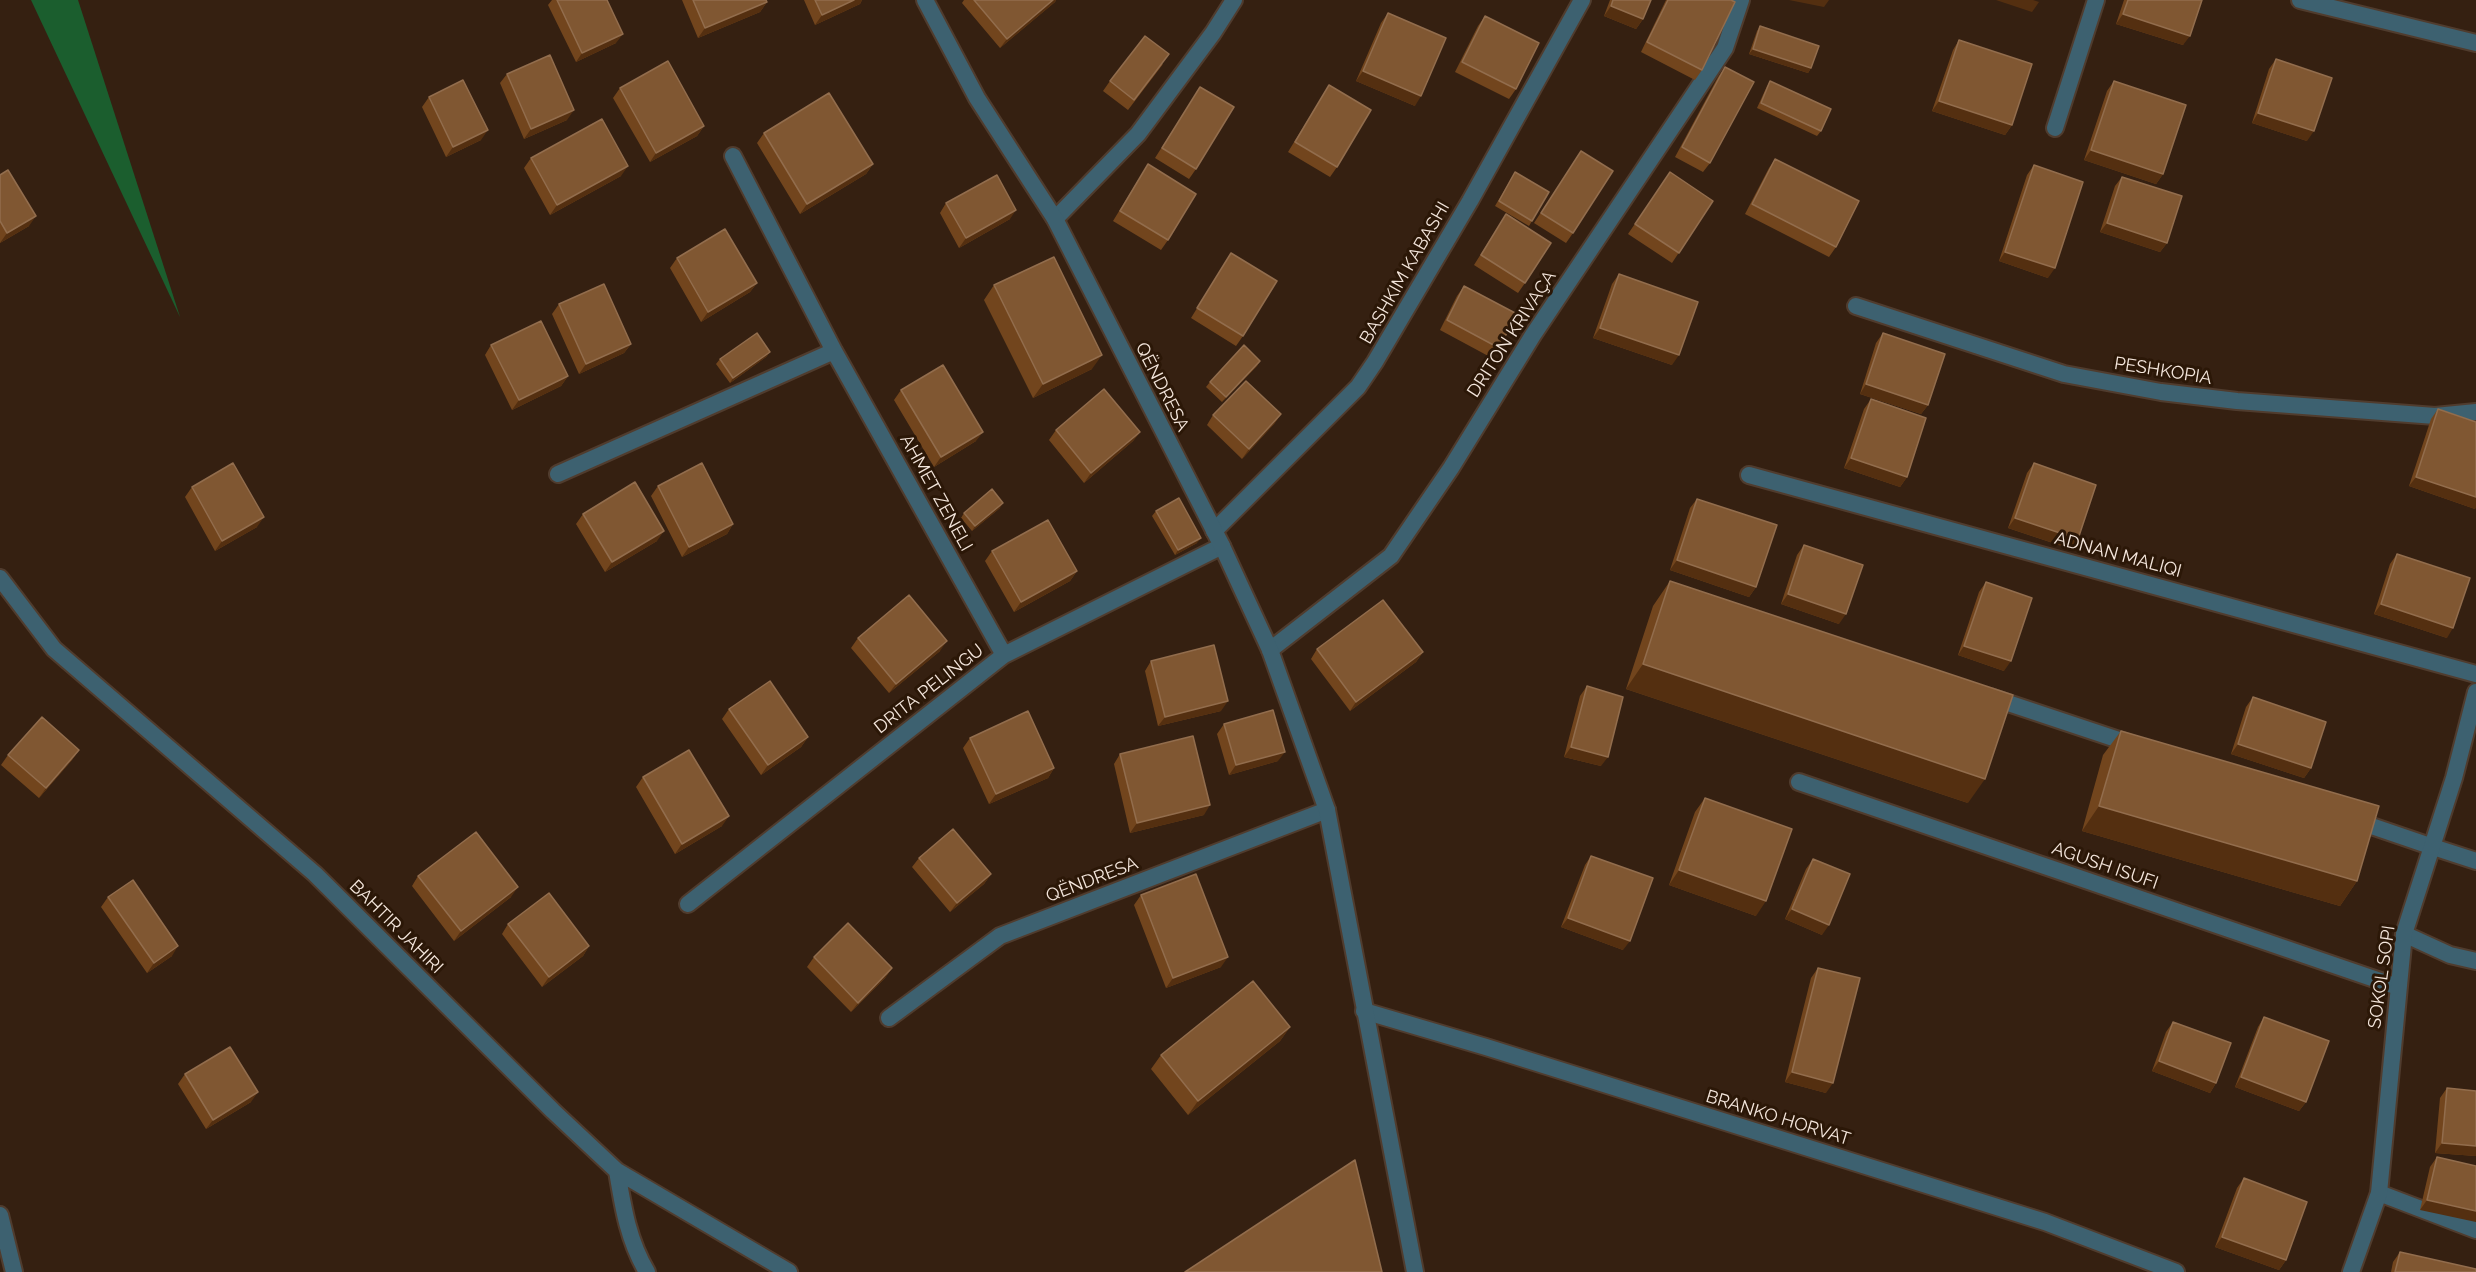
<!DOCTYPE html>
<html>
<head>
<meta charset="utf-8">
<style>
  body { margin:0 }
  canvas { display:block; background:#352011 }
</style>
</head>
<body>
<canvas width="2476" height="1272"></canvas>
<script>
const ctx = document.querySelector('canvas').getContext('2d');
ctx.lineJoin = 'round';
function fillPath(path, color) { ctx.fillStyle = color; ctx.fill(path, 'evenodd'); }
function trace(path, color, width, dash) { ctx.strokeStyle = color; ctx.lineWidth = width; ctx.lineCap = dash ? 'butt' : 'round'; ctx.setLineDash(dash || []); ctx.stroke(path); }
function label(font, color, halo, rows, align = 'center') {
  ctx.font = font + ' Raleway,sans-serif'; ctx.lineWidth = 6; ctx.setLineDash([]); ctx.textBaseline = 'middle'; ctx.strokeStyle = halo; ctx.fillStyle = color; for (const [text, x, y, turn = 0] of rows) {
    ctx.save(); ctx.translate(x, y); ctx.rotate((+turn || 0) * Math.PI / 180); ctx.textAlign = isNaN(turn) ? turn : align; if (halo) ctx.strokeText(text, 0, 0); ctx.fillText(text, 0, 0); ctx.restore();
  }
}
const green = new Path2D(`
  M31 0H78L180 317Z`);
const service = new Path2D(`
  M2055 128 2096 0
  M733 156 834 351 1004 655
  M1856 306 2064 374 2161 392 2237 401 2435 416 2476 412
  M558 474 834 351
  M1749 475 2476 674
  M1214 531 1358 387 1375 362 1470 201 1582 0
  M1270 650 1391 556 1451 468 1533 335 1725 48 1741 0
  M1990 697 2137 746
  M2351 819 2433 847
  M688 904 1004 655 1222 546`);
const minor = new Path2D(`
  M2300 0 2476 43
  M1055 219 1138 134 1213 33 1234 0
  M0 578 54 649 315 874 553 1111 617 1171 789 1272
  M1799 782 2398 987
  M2433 847 2476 861
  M2404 934 2450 955 2476 961
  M1364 1011 1486 1047 2045 1222 2176 1272
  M889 1018 1000 936 1327 810
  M617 1171C623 1207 628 1240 647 1272
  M2379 1193 2476 1230
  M0 1215 14 1272`);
const tertiary = new Path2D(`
  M925 0 977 98 1055 219 1222 546 1270 650 1327 810 1415 1272
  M2351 1272 2379 1193 2404 934 2454 778 2476 692`);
const wall = new Path2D(`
  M552 0H607L616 43 576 62 548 5Z
  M682 0H766L767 2 760 12 698 38Z
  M804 0H862L860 4 815 25Z
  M964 0H1056L1055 2 1000 48 962 3Z
  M1610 0H1651L1643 19 1636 29 1604 16Z
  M1666 0H1731L1702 70 1695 80 1641 52Z
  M2124 0H2202L2183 45 2116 24Z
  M1388 13 1415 106 1356 81 1381 23Z
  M1485 16 1516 89 1509 99 1455 72 1478 26Z
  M1760 26 1811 68 1808 73 1749 54 1757 31Z
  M1959 40 2012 125 2005 135 1932 111 1953 50Z
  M2276 59 2307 141 2252 123 2269 69Z
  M1163 64 1128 110 1103 91 1110 81Z
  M1725 67 1710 163 1703 172 1675 157 1718 77Z
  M507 74 567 120 524 139 500 83Z
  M1770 81 1821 131 1817 136 1757 108 1767 86Z
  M2114 81 2163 174 2156 184 2084 160 2107 91Z
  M1329 85 1337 167 1330 177 1288 152Z
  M1200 87 1196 169 1189 179 1155 158Z
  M620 88 704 126 697 136 650 162 613 98Z
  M429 97 481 140 446 157 422 107Z
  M764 133 873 164 866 174 800 214 757 143Z
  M1581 151 1573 233 1566 243 1534 223Z
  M531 158 621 176 550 215 524 168Z
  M1775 159 1836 247 1829 257 1745 214 1769 168Z
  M1148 164 1168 240 1161 250 1113 221Z
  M2034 165 2048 278 1999 261 2027 175Z
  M1515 172 1532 221 1529 226 1495 206Z
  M1670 172 1713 201 1672 263 1628 234Z
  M0 175 29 226 0 243Z
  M2122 177 2167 243 2160 252 2100 232 2115 186Z
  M946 203 1010 219 959 248 940 213Z
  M1506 214 1525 283 1518 293 1474 265Z
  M1231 253 1243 336 1236 346 1191 318Z
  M677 258 757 283 750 292 701 322 670 268Z
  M1619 274 1672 365 1593 338 1612 284Z
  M994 285 1092 369 1033 398 984 300Z
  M1464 286 1499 348 1492 358 1440 330 1457 296Z
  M559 304 631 344 624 353 579 374 552 314Z
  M1883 333 1928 405 1921 414 1860 394 1876 343Z
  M491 345 568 376 561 386 512 410 485 355Z
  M770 352 766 357 730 383 716 364 720 359Z
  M1260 361 1257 366 1222 402 1206 387 1210 382Z
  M901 390 976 441 934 467 894 400Z
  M1871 399 1907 477 1900 487 1844 468 1864 409Z
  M2438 409 2476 422 2475 509 2409 486 2431 419Z
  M1281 414 1274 424 1242 459 1207 425 1213 415Z
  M1056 430 1140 432 1133 441 1084 483 1049 440Z
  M2034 463 2078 539 2071 549 2008 528 2027 473Z
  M658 486 733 524 727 534 682 557 651 496Z
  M192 487 257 527 215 551 185 497Z
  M1697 499 1756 587 1749 597 1670 570 1690 508Z
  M1000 508 972 531 961 518 964 513Z
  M1156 511 1197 543 1175 555 1152 516Z
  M583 514 657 541 605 572 576 524Z
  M1804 545 1839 624 1781 604 1797 555Z
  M992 551 1077 571 1070 581 1014 612 985 561Z
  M2397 554 2447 638 2374 614 2390 564Z
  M1670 581 1968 803 1626 689 1653 606Z
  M1986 582 2004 671 1958 655 1979 592Z
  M858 638 940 651 889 693 851 648Z
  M1317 649 1423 652 1416 662 1350 711 1311 659Z
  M1151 661 1221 711 1158 726 1145 671Z
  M1587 686 1601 766 1564 757 1580 696Z
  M2253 697 2311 768 2304 778 2231 754 2246 707Z
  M729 709 808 737 801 747 761 775 722 719Z
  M1224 724 1278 761 1229 775 1217 734Z
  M2121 731 2357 881 2340 906 2082 831 2103 755Z
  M970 738 1054 768 1048 778 989 804 963 748Z
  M79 750 72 760 39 798 1 765 8 755Z
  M1120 754 1204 815 1130 833 1114 764Z
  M643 777 722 826 675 854 636 787Z
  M1705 798 1756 916 1669 885 1695 812Z
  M1591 856 1623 950 1561 927 1585 865Z
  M919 858 991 874 984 884 950 912 912 867Z
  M1813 859 1822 935 1785 919 1806 869Z
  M418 876 511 897 454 941 412 886Z
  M1141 895 1221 967 1166 988 1134 905Z
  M108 897 172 956 147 973 101 907Z
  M508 924 589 946 583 956 542 987 502 934Z
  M814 957 892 968 885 978 851 1012 807 967Z
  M1818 968 1826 1093 1785 1082 1811 978Z
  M2264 1017 2306 1102 2299 1111 2235 1087 2258 1027Z
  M2173 1022 2216 1083 2210 1093 2152 1071 2166 1032Z
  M1290 1027 1280 1041 1188 1115 1151 1069 1161 1055Z
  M185 1074 251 1102 206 1129 178 1084Z
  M2447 1088 2476 1091V1156L2435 1153 2440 1098Z
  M2437 1157 2476 1166 2420 1210 2430 1167Z
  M2244 1178 2286 1260 2279 1270 2215 1247 2237 1188Z
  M2400 1252 2476 1272H2391L2393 1262Z`);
const shadedWall = new Path2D(`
  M854 0H862L860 4 815 25 822 15Z
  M1053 0H1056L1055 2 1000 48 1007 39Z
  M1789 0H1829L1824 7Z
  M1996 0H2033L2039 2 2032 12Z
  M767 2 760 12 698 38 705 28Z
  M1611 6 1643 19 1636 29 1604 16Z
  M2123 14 2190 36 2183 45 2116 24Z
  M623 34 616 43 576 62 582 53Z
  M1753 49 1811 68 1808 73 1749 54Z
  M1363 71 1421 96 1415 106 1356 81Z
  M1939 101 2012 125 2005 135 1932 111Z
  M574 110 567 120 524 139 531 129Z
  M2258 113 2314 131 2307 141 2252 123Z
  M704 126 697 136 650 162 656 153Z
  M488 130 481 140 446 157 453 147Z
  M2091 150 2163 174 2156 184 2084 160Z
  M873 164 866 174 800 214 807 204Z
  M628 166 621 176 550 215 557 205Z
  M1016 210 1010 219 959 248 966 238Z
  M36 216 29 226 0 243 7 233Z
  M2107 223 2167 243 2160 252 2100 232Z
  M2005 252 2055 268 2048 278 1999 261Z
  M757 283 750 292 701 322 708 312Z
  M1600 328 1679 355 1672 365 1593 338Z
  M631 344 624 353 579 374 586 364Z
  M770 352 766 357 730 383 733 378Z
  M1102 355 1092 369 1033 398 1043 384Z
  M1260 361 1257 366 1222 402 1226 397Z
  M568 376 561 386 512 410 519 400Z
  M1866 384 1928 405 1921 414 1860 394Z
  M1281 414 1274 424 1242 459 1249 449Z
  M983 432 976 441 934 467 941 457Z
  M1140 432 1133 441 1084 483 1091 473Z
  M1851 458 1907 477 1900 487 1844 468Z
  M2416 477 2476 497V508L2475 509 2409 486Z
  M1003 503 1000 508 972 531 975 526Z
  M264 517 257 527 215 551 222 541Z
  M2015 518 2078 539 2071 549 2008 528Z
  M733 524 727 534 682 557 689 547Z
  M664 531 657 541 605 572 612 562Z
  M1201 538 1197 543 1175 555 1178 550Z
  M1677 560 1756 587 1749 597 1670 570Z
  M1077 571 1070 581 1014 612 1021 602Z
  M1788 594 1846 614 1839 624 1781 604Z
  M2381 604 2453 628 2447 638 2374 614Z
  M947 641 940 651 889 693 896 684Z
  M1964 646 2011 661 2004 671 1958 655Z
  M1423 652 1416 662 1350 711 1356 702Z
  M1643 664 1985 779 1968 803 1626 689Z
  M1228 701 1221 711 1158 726 1165 717Z
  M808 737 801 747 761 775 768 765Z
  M2238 744 2311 768 2304 778 2231 754Z
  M1571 747 1608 757 1601 766 1564 757Z
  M79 750 72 760 39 798 46 788Z
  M1285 752 1278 761 1229 775 1236 765Z
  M1054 768 1048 778 989 804 996 794Z
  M1210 805 1204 815 1130 833 1137 823Z
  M2099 806 2357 881 2340 906 2082 831Z
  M729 816 722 826 675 854 682 844Z
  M1679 870 1766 901 1756 916 1669 885Z
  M991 874 984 884 950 912 957 903Z
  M518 887 511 897 454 941 461 931Z
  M1792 909 1829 925 1822 935 1785 919Z
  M1568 918 1630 941 1623 950 1561 927Z
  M178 946 172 956 147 973 154 963Z
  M589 946 583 956 542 987 549 977Z
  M1228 957 1221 967 1166 988 1173 978Z
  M892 968 885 978 851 1012 858 1003Z
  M1290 1027 1280 1041 1188 1115 1198 1101Z
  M2159 1061 2216 1083 2210 1093 2152 1071Z
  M1792 1072 1833 1083 1826 1093 1785 1082Z
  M2241 1077 2306 1102 2299 1111 2235 1087Z
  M258 1092 251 1102 206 1129 213 1120Z
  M2442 1143 2476 1146V1156L2435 1153Z
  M2427 1200 2476 1211V1222L2420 1210Z
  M2222 1237 2286 1260 2279 1270 2215 1247Z`);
const building = new Path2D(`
  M557 0H607L623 34 582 53Z
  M693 0H766L767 2 705 28Z
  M815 0H854L822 15Z
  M974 0H1053L1007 39Z
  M1613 0H1651L1643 19 1611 6Z
  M1668 0H1731L1735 2 1702 70 1647 42Z
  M2128 0H2202L2190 36 2123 14Z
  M1388 13 1446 38 1421 96 1363 71Z
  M1485 16 1539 43 1516 89 1462 62Z
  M1760 26 1819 46 1811 68 1753 49Z
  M1145 36 1169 54 1134 100 1110 81Z
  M1959 40 2032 64 2012 125 1939 101Z
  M550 55 574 110 531 129 507 74Z
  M2276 59 2332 78 2314 131 2258 113Z
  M668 61 704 126 656 153 620 88Z
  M1725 67 1754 82 1710 163 1682 147Z
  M463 80 488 130 453 147 429 97Z
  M1770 81 1831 109 1821 131 1761 103Z
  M2114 81 2186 105 2163 174 2091 150Z
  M1329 85 1371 110 1337 167 1295 142Z
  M1200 87 1234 107 1196 169 1162 148Z
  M829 93 873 164 807 204 764 133Z
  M602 119 628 166 557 205 531 158Z
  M1581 151 1613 171 1573 233 1541 213Z
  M1775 159 1859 201 1836 247 1752 204Z
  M1148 164 1196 194 1168 240 1120 211Z
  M2034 165 2083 182 2055 268 2005 252Z
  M8 170 36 216 7 233 0 221V175Z
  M1515 172 1549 192 1532 221 1499 201Z
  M1670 172 1713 201 1679 253 1635 224Z
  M997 175 1016 210 966 238 946 203Z
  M2122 177 2182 196 2167 243 2107 223Z
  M1506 214 1551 243 1525 283 1481 255Z
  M725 229 757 283 708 312 677 258Z
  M1231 253 1277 281 1243 336 1197 308Z
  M1054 257 1102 355 1043 384 994 285Z
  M1619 274 1698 302 1679 355 1600 328Z
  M604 284 631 344 586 364 559 304Z
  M1464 286 1517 314 1499 348 1447 320Z
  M541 321 568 376 519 400 491 345Z
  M757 333 770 352 733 378 720 359Z
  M1883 333 1945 354 1928 405 1866 384Z
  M1244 345 1260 361 1226 397 1210 382Z
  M943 365 983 432 941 457 901 390Z
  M1246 381 1281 414 1249 449 1213 415Z
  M1104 389 1140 432 1091 473 1056 430Z
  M1871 399 1926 418 1907 477 1851 458Z
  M2438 409 2476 422V497L2416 477Z
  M233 463 264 517 222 541 192 487Z
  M702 463 733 524 689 547 658 486Z
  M2034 463 2096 485 2078 539 2015 518Z
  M635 482 664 531 612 562 583 514Z
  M992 489 1003 503 975 526 964 513Z
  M1179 498 1201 538 1178 550 1156 511Z
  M1697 499 1777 525 1756 587 1677 560Z
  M1048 520 1077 571 1021 602 992 551Z
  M1804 545 1863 565 1846 614 1788 594Z
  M2397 554 2470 578 2453 628 2381 604Z
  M1670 581 2013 695 1985 779 1643 664Z
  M1986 582 2032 598 2011 661 1964 646Z
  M909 595 947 641 896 684 858 638Z
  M1383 600 1423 652 1356 702 1317 649Z
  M1214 645 1228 701 1165 717 1151 661Z
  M770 681 808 737 768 765 729 709Z
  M1587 686 1623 697 1608 757 1571 747Z
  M2253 697 2326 722 2311 768 2238 744Z
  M1273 710 1285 752 1236 765 1224 724Z
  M1028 711 1054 768 996 794 970 738Z
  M42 717 79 750 46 788 8 755Z
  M2121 731 2379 806 2357 881 2099 806Z
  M1193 736 1210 805 1137 823 1120 754Z
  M689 750 729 816 682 844 643 777Z
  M1705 798 1792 829 1766 901 1679 870Z
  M953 829 991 874 957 903 919 858Z
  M476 832 518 887 461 931 418 876Z
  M1591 856 1653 878 1630 941 1568 918Z
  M1813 859 1850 874 1829 925 1792 909Z
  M1196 874 1228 957 1173 978 1141 895Z
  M133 880 178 946 154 963 108 897Z
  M549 893 589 946 549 977 508 924Z
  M848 923 892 968 858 1003 814 957Z
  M1818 968 1860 978 1833 1083 1792 1072Z
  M1253 981 1290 1027 1198 1101 1161 1055Z
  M2264 1017 2329 1041 2306 1102 2241 1077Z
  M2173 1022 2231 1043 2216 1083 2159 1061Z
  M230 1047 258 1092 213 1120 185 1074Z
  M2447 1088 2476 1091V1146L2442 1143Z
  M2437 1157 2476 1166V1211L2427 1200Z
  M1355 1160 1382 1272H1185Z
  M2244 1178 2307 1202 2286 1260 2222 1237Z
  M2400 1252 2476 1269V1272H2395Z`);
const streetNames = [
  ["BASHKIM KABASHI",1405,273,-60],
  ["DRITON KRIVAÇA",1512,334,-57],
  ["PESHKOPIA",2163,371,9],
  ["QËNDRESA",1162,387,63],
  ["AHMET ZENELI",936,493,61],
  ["ADNAN MALIQI",2118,555,15],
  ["DRITA PELINGU",929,689,-38],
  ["AGUSH ISUFI",2105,866,19],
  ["QËNDRESA",1092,880,-21],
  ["BAHTIR JAHIRI",396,927,45],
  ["SOKOL SOPI",2382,977,-82],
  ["BRANKO HORVAT",1778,1118,17]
];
fillPath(green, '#1b5e2e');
trace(service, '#503c2e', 20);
trace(minor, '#503c2e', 20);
trace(tertiary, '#503c2e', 20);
trace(service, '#3d6170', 16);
trace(minor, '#3d6170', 16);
trace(tertiary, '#3d6170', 16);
fillPath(wall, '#72451d');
fillPath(shadedWall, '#542f10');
fillPath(building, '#805732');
trace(building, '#926d4d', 1.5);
label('18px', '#f5e7dd', '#2b1707', streetNames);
</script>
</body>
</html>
